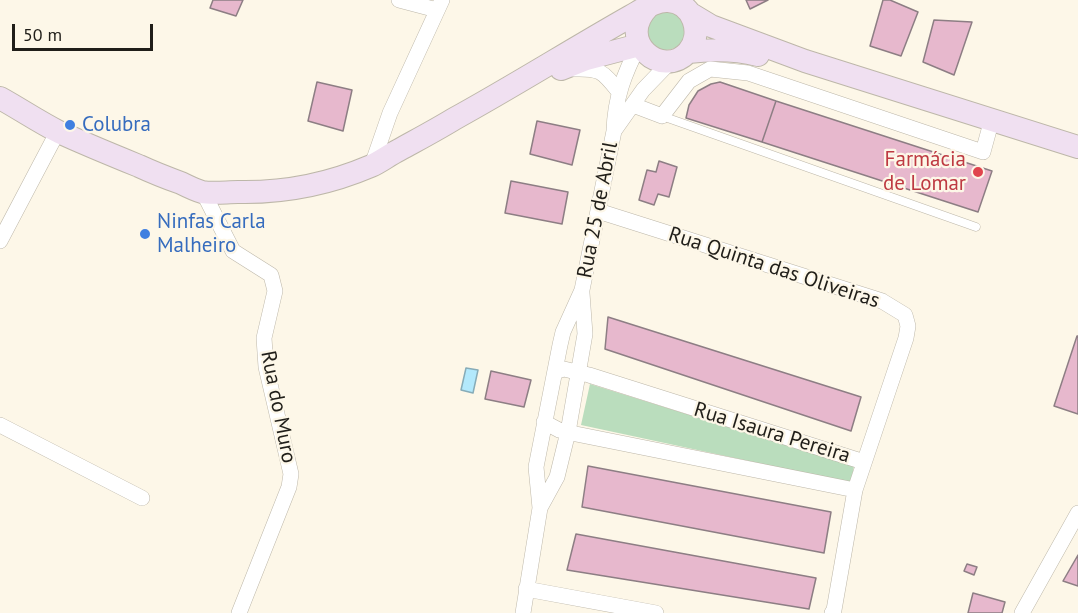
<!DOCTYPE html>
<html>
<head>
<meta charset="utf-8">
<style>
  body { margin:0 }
  #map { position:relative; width:1078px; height:613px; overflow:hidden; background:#fdf7e8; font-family:"PT Sans",sans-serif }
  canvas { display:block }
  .scale { position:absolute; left:12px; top:24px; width:141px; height:27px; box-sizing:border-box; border:3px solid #201e19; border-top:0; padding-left:8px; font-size:18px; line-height:21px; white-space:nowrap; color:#201e19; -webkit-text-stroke:4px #fdf7e8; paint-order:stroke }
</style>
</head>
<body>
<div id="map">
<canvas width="1078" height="613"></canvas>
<div class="scale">50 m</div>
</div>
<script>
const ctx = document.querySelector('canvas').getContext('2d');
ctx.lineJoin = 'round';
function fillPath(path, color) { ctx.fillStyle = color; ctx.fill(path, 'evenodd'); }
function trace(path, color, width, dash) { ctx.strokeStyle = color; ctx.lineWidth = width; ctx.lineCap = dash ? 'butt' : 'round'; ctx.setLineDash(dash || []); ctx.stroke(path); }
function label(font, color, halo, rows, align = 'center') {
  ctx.font = font + ' "PT Sans",sans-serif'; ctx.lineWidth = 4.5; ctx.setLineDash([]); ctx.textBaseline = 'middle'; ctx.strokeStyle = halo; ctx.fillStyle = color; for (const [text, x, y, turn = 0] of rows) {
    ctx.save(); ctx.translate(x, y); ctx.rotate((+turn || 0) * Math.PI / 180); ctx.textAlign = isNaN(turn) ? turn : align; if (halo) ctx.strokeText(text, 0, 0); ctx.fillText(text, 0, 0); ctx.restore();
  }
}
const green = new Path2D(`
  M647 31a19 19 0 1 1 38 0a19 19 0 1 1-38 0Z
  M590 384 854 466 851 483 581 425Z`);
const water = new Path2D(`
  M466 368 478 370 473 393 461 390Z`);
const building = new Path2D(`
  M213 0H243L236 16 210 8Z
  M746 0H768L750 9Z
  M883 0H890L918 12 901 56 870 46Z
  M934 20 972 22 954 75 923 62Z
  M317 82 352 90 343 131 308 121Z
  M720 82 776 101 762 142 686 118 689 105 698 91 711 84Z
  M776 101 992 171 978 212 762 142Z
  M537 121 580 130 572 165 530 154Z
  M659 161 677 167 669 197 658 194 654 205 639 200 647 170 656 172Z
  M511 181 568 192 562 224 505 213Z
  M608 317 861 397 851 431 605 349Z
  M1077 336H1078V414L1054 406Z
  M491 371 531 380 524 407 485 399Z
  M588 466 831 512 824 553 582 507Z
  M576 534 816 578 809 609 567 570Z
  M1078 555V586L1063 581Z
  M967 564 977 567 974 575 964 571Z
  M973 593 1005 602 1002 613H968Z`);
const service = new Path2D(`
  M662 116 976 227`);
const minor = new Path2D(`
  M399 0 437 10
  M574 69C601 68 603 72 619 92
  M633 105 662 116 689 81 710 69 748 73 983 152 992 119
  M614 131 643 90 671 61
  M372 165 390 113 442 0
  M203 192 233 251 271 275 275 291 264 338 266 367 291 474 289 487 239 613
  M598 211 882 301 905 315 908 326 906 338 855 490 834 610 832 613
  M0 241 58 131
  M555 372 564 369 589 375 864 462
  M544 422 559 430 576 434 855 490
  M0 425 142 498
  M540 508 557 477 568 432 585 334 582 293
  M526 589 656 613
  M523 613 540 508 536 467 560 345 563 332 582 290 614 131C615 98 624 74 639 45
  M1022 613 1078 513`);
const secondary = new Path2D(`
  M691 14 711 26 805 61 1078 147
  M688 52C713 49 735 49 758 55
  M561 69 586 59 639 45
  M0 98C20 109 39 122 59 132 85 144 112 155 139 166 152 172 167 178 181 183 187 186 195 190 202 192 213 194 227 192 238 192 284 193 329 184 371 166 380 162 389 155 399 150 417 140 436 130 454 119 514 86 571 50 631 16 642 10 655 0 668 1 693 2 704 34 688 52 662 80 615 41 648 7`);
const markers = [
  [70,125,6,"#3f7fe0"],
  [978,172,6,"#e0444e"],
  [145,234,6,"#3f7fe0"]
];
const shopNames = [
  ["Colubra",82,125],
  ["Ninfas Carla",157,222],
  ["Malheiro",157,246]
];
const healthNames = [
  ["Farmácia",966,160],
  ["de Lomar",966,184]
];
const streetNames = [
  ["Rua 25 de Abril",598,210,-79],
  ["Rua Quinta das Oliveiras",774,268,18],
  ["Rua do Muro",278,407,79],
  ["Rua Isaura Pereira",772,433,17]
];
fillPath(green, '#baddbd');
fillPath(water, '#b3e9fc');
trace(water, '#87acb8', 1.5);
fillPath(building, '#e7b8cd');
trace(building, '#8d7e84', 1.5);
trace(service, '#bdb7a9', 9);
trace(minor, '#bdb7a9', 16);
trace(secondary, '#bdb7a9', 24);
trace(service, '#fff', 8);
trace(minor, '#fff', 15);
trace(secondary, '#f0e0f1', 22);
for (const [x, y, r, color] of markers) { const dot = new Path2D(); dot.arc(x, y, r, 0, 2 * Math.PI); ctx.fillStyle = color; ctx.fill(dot); trace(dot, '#fdf7e8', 2); }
label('21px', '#366cbe', '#fdf7e8', shopNames, 'left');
label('21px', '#be3a42', '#fdf7e8', healthNames, 'right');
label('21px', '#201e19', '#fdf7e8', streetNames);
</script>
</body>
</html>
